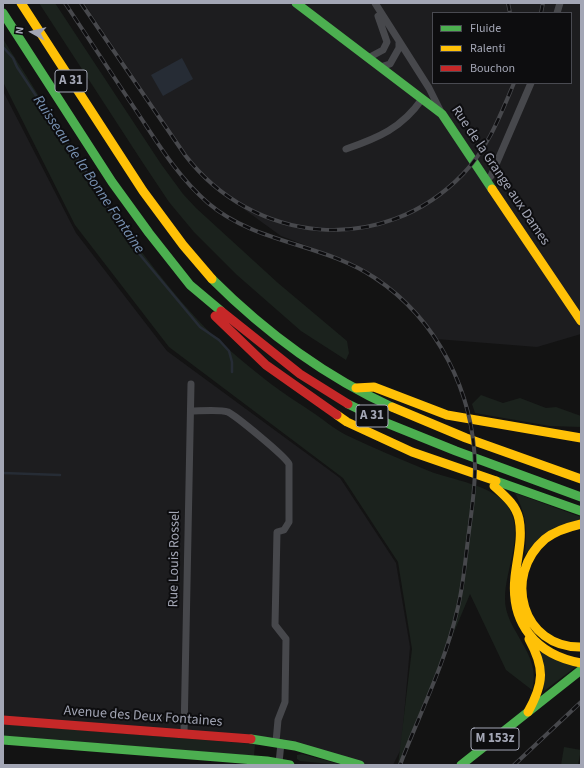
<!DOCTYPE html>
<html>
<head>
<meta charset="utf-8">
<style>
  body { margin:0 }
  #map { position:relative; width:584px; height:768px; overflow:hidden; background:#131313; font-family:"Source Sans 3",sans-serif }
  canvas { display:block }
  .frame { position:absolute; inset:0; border:4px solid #a3a6b5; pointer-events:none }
  .legend { position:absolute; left:432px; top:12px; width:140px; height:72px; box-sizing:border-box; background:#0d0d0f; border:1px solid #494a51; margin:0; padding:5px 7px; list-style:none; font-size:12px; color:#a3a6b5 }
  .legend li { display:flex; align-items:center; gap:8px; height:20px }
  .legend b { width:20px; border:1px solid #494a51 }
  .north { position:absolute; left:12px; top:12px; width:40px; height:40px; -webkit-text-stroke:3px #0d0d0f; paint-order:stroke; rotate:278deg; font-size:11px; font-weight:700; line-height:16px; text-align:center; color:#a3a6b5 }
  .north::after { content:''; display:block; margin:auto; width:14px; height:18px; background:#a3a6b5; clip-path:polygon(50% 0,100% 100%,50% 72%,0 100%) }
</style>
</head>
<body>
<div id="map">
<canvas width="584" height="768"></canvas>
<div class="frame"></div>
<ul class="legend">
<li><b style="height:5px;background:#4caf50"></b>Fluide</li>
<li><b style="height:5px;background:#ffc107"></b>Ralenti</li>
<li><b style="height:5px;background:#c62828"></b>Bouchon</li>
</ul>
<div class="north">N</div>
</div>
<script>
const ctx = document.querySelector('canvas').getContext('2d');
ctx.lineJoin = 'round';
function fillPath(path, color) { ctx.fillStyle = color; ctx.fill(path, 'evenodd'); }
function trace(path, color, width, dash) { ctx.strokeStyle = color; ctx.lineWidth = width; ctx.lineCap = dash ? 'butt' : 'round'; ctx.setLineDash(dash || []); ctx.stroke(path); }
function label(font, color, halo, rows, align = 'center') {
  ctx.font = font + ' "Source Sans 3",sans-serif'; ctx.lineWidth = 4; ctx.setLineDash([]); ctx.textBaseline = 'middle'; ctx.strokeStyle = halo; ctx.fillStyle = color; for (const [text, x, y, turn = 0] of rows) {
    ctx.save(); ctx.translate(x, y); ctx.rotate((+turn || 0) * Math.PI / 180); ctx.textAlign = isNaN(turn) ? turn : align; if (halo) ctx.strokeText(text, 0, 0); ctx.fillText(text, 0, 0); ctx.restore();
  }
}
const built = new Path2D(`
  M84 3H581V334L537 347 436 339 397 295 340 258 281 236 205 181ZM433 13H571V83H433Z
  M3 91 76 233 167 351 340 478 396 563 410 647 401 749 393 765H360L295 746 3 720Z`);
const green = new Path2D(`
  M39 3H55L161 164 183 194 196 208 278 283 347 341 349 353 346 360 301 331 237 275 194 232 169 202 141 160Z
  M3 39C64 134 120 235 196 318 218 342 246 364 271 384 284 394 299 403 312 412 323 419 334 429 346 435 373 448 402 460 429 471 452 480 492 485 507 505 526 532 505 569 505 598 504 631 543 654 532 690L506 670 470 594 398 765 412 649 398 562 343 478 169 347 75 225 3 82Z
  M481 395 503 403 520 398 546 408 556 407 581 416V427L550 426 475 413 472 404Z
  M515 493 581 517V519L552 529 525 554C527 528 527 517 515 493Z
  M540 651 577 666 544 691Z
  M3 724 255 744 254 756 3 736Z
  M564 747 581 750 578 765H561Z
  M302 754 339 764 340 765 300 761 297 759V755Z`);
const water = new Path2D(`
  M182 58 193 79 163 96 151 75Z`);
const stream = new Path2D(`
  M3 47 13 58 17 67 97 188 126 238 200 327 219 340 229 351 232 362V372
  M3 473 60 475`);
const street = new Path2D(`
  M375 3 429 88 441 112
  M557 13 560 3
  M368 58 383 50 387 42 378 16
  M380 67 390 64 399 48V43
  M346 149C378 138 402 128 422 99
  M487 180 491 176 531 83
  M191 411C199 411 220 409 228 412 236 416 285 456 289 464V522L284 530 277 532 275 625 286 639 285 702 278 720 276 742
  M184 734 191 384
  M279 763 281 743`);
const fast = new Path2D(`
  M296 3 442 114 492 189
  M3 13 112 182 149 233 190 285 221 311
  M212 279C265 332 324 376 392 407
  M348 404 389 424 456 451 581 497
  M496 481 581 511
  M251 739 295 746 360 765
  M3 740 267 761 290 765
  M461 765 581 670`);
const slow = new Path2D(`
  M21 3 143 191 183 245 212 279
  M492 189 581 321
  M356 388 374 387 447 415 581 438
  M392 407 466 438 581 479
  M337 415 347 422 412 452 496 481
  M494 486C505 496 516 505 519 519 523 538 517 558 515 577 510 623 536 655 581 663
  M581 524C568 527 555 531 545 539 502 576 522 648 581 647
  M528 712C544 683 545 668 529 639`);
const jam = new Path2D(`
  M221 311 300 374 348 404
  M215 316 266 365 337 415
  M3 720 251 739`);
const rail = new Path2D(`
  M65 3C89 39 113 76 137 112 159 145 178 177 208 203 256 244 323 243 375 278 437 319 474 392 475 467 475 491 471 515 468 539 465 563 463 588 457 611 445 664 419 715 400 765
  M81 3 185 155C253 244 382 258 463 174 488 148 500 116 514 83
  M508 3 510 13
  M541 13 543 3
  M514 765 581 702`);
const shields = [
  [71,81,32],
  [372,416,32],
  [495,739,48]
];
const shieldNames = [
  ["A 31",71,81],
  ["A 31",372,416],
  ["M 153z",495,739]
];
const streetNames = [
  ["Rue de la Grange aux Dames",500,176,56],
  ["Rue Louis Rossel",175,559,-89],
  ["Avenue des Deux Fontaines",143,717,4]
];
const waterNames = [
  ["Ruisseau de la Bonne Fontaine",88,175,56]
];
fillPath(built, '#1d1d1f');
fillPath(green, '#1b221d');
fillPath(water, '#262c35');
trace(stream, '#262c35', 2.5);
trace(street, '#47484c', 7);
trace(fast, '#4caf50', 9);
trace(slow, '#ffc107', 9);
trace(jam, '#c62828', 9);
trace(rail, '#47484c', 4);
trace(rail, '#0d0d0f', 2.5, [8]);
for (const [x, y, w] of shields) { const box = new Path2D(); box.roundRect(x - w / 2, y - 11, w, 22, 3); ctx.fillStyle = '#0d0d0f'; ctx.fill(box); trace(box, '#a3a6b5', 1); }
label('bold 13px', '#a3a6b5', null, shieldNames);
label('14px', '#a3a6b5', '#0d0d0f', streetNames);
label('italic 15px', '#7891b2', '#0d0d0f', waterNames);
</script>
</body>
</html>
